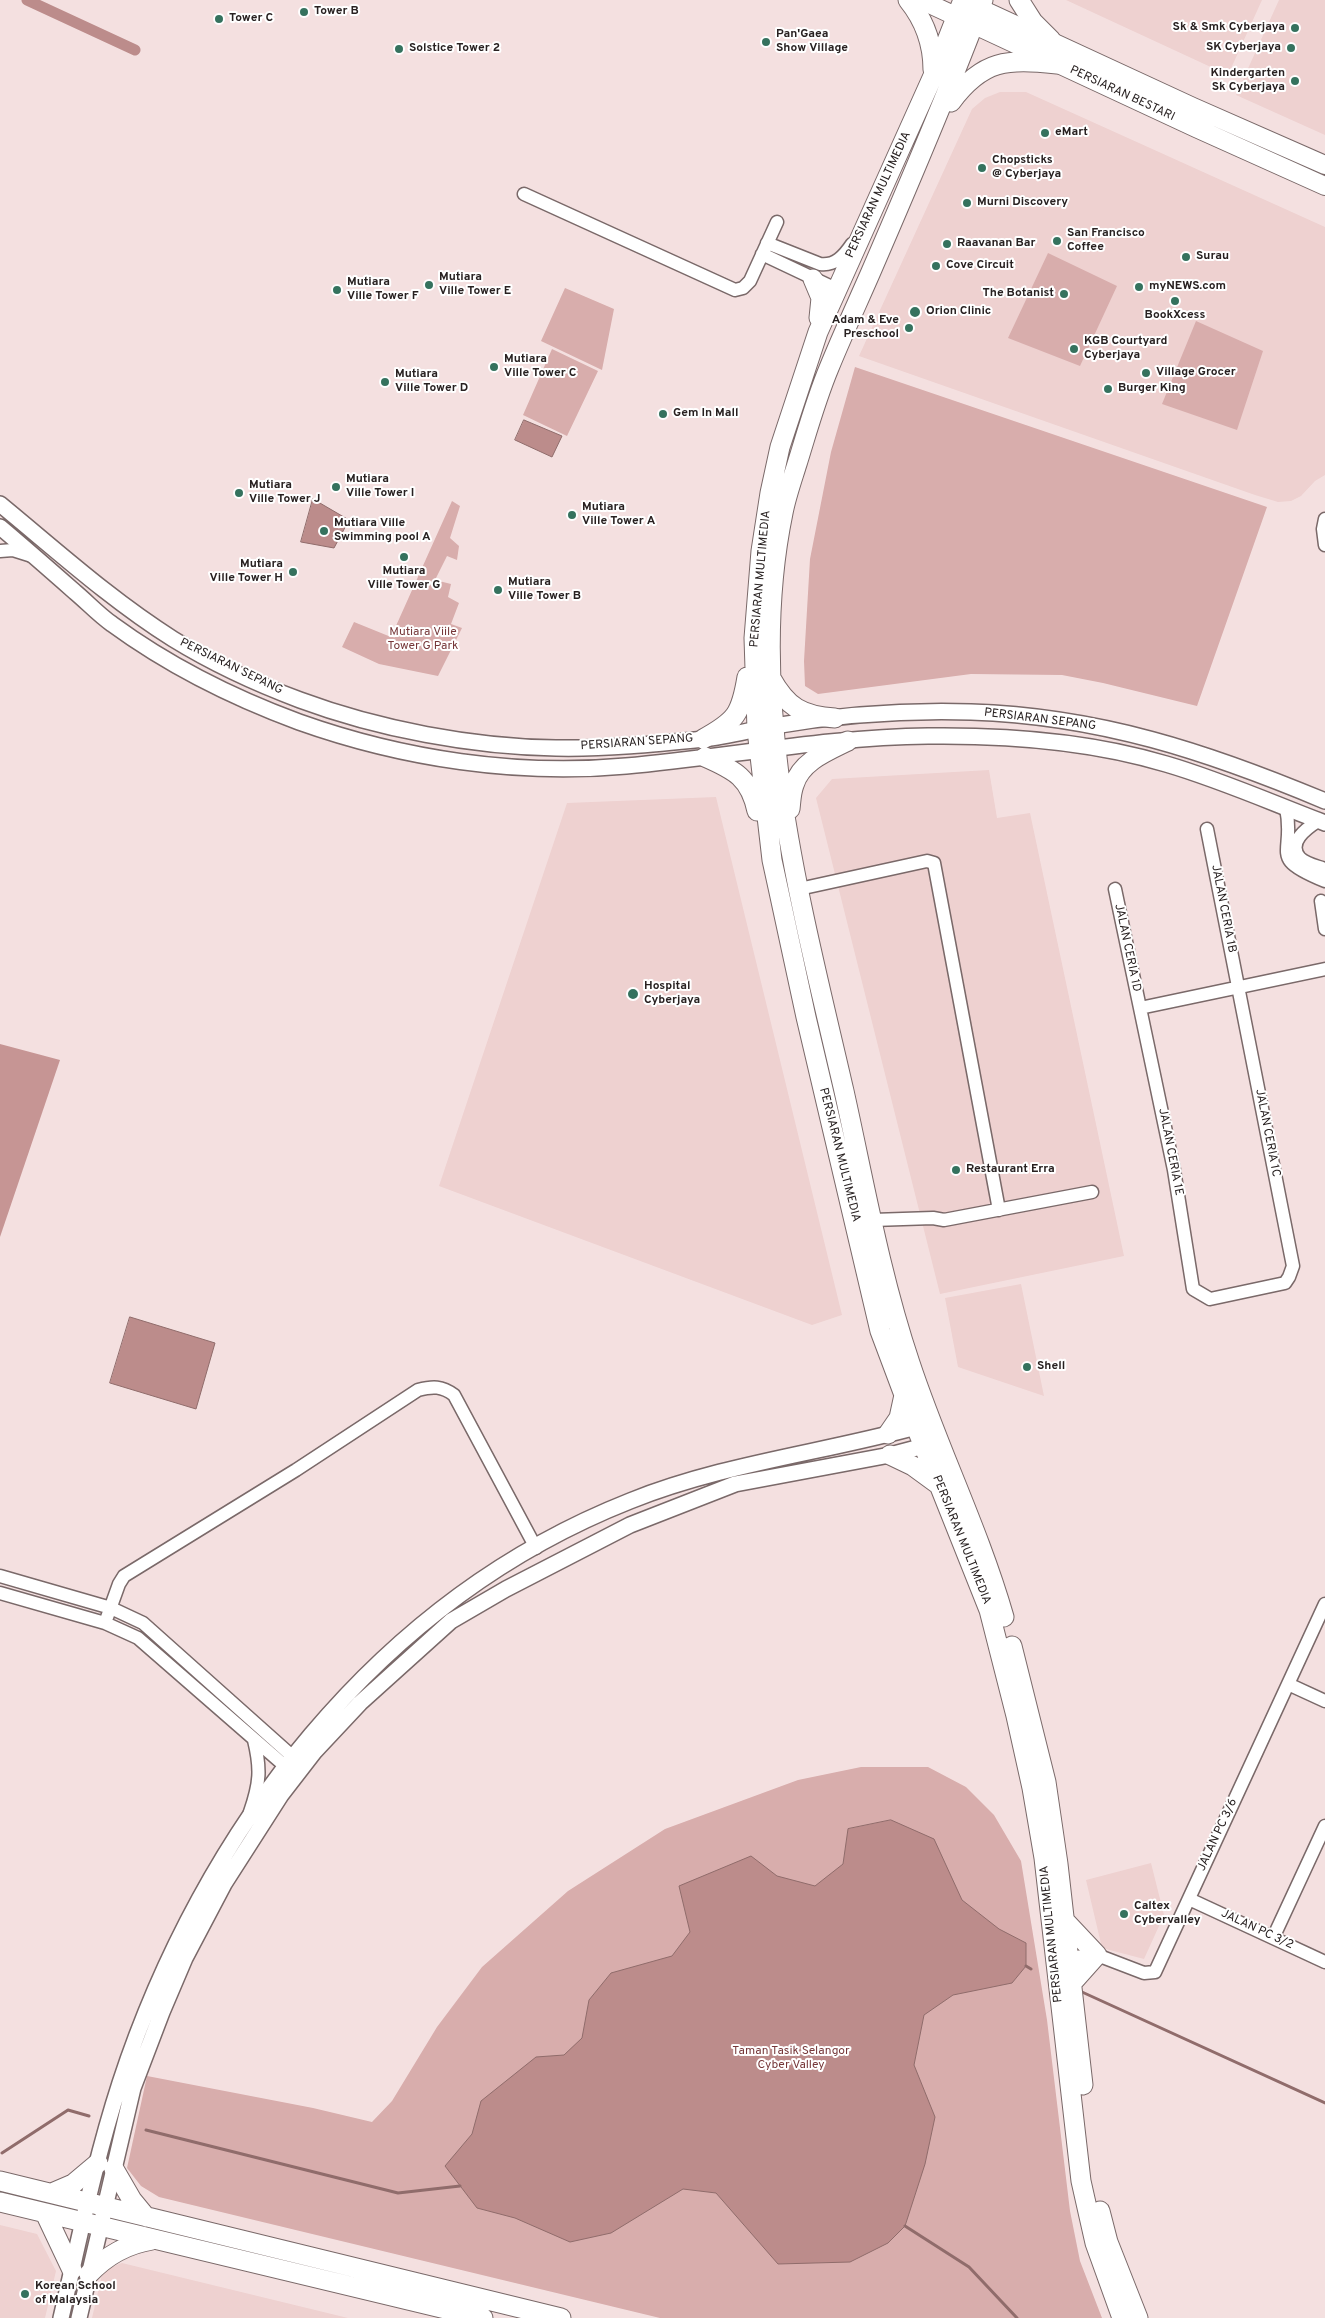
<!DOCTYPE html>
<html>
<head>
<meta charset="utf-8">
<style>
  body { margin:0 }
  canvas { display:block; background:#f4e0e0 }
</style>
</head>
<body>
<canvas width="1325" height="2318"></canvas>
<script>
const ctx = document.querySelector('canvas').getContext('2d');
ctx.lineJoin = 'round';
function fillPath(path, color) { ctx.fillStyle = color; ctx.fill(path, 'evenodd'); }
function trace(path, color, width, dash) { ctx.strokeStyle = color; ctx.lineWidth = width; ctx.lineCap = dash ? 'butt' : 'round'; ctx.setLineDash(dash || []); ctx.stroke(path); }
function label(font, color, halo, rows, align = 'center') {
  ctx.font = font + ' Overpass,sans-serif'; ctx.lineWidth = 4; ctx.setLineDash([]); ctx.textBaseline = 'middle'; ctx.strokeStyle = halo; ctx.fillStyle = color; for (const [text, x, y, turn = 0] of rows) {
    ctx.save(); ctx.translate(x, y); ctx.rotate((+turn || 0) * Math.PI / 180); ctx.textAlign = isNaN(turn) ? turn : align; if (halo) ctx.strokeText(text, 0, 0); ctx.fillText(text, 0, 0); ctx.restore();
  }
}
const built = new Path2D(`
  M1066 0H1262L1228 75Z
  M1279 0H1325V135L1236 95Z
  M1000 92H1026L1325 227V475L1315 481 1301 496 1291 501 1278 502 1255 495 859 356 972 109 985 98Z
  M989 770 997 818 1030 813 1124 1256 940 1294 816 798 832 779Z
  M716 797 842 1315 812 1325 439 1186 567 803Z
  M1021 1284 1044 1396 958 1367 945 1298Z
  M1151 1863 1164 1915 1144 1959 1102 1948 1086 1880Z
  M0 2225 37 2234 56 2271 45 2318H0Z
  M122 2263 348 2318H92L103 2270Z`);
const green = new Path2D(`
  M1048 253 1117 286 1080 366 1008 338Z
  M565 288 614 309 602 370 541 341Z
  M1196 321 1263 351 1237 430 1162 404Z
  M552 349 598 371 567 436 523 415Z
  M855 367 1267 507 1197 706 1103 683 1062 675 971 674 818 694 805 686 804 661 810 559 831 452Z
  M452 501 460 506 450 538 459 546 457 560 447 556 435 580 451 584 448 597 459 603 451 624 462 628 438 676 379 664 342 647 354 622 391 637Z
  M861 1767H928L966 1787 994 1815 1021 1861 1047 2020 1070 2211 1080 2261 1102 2318H660L159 2197 141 2186 127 2168 147 2076 313 2108 372 2122 392 2101 437 2027 482 1967 568 1891 665 1829 798 1780Z`);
const forest = new Path2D(`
  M0 1044 60 1060 0 1237Z`);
const water = new Path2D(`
  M524 420 562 436 552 457 515 440Z
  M313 499 349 520 334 548 301 542Z
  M130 1317 215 1343 196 1409 110 1383Z
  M891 1820 934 1839 962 1900 999 1929 1026 1943V1966L1012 1983 953 1995 924 2015 914 2065 935 2117 925 2164 905 2226 888 2243 850 2262 778 2264 716 2193 683 2189 611 2233 570 2242 515 2218 477 2208 445 2166 472 2134 481 2101 536 2057 564 2055 582 2038 589 2000 611 1973 672 1956 690 1932 679 1886 751 1856 777 1876 815 1886 843 1864 848 1829Z`);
const stream = new Path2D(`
  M1026 1966 1031 1969
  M1082 1992 1325 2103
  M146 2130 398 2193 460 2186
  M2 2153 68 2110 89 2116
  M905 2226 969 2267 1017 2318`);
const canal = new Path2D(`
  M27 0 135 50`);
const minor = new Path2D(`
  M524 194 735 290 743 288 750 281 777 222
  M767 243 820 264C835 266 844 256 852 244
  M762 254 836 289
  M1325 519 1323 529 1325 545
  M0 551 13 550 32 556
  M1286 808C1296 855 1266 857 1325 881
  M1318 821C1307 828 1286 843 1300 858 1306 864 1317 866 1325 869
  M799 889 927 861 934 863 999 1210
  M1115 889 1174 1170 1193 1289 1210 1299 1285 1283 1289 1277 1293 1266 1207 829
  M1321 901 1325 929
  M1140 1008 1325 969
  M873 1220 933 1218 944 1220 1092 1192
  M0 1576 111 1608 143 1623 292 1756
  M0 1593 105 1623 138 1638 285 1766
  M105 1623 119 1584 124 1576 296 1470 418 1390C433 1386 442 1386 454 1395L536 1548
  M1288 1684 1325 1701
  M250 1812C260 1783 261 1769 254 1740
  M1189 1899 1325 1962
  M1273 1938 1325 1826
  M1063 1958 1097 1955 1144 1973 1155 1972 1325 1604`);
const tertiary = new Path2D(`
  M0 504C56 550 111 600 173 639 212 663 257 684 300 700 378 729 473 747 556 748 605 749 655 744 704 739 728 736 751 730 774 726 838 715 906 710 971 712 1099 716 1208 752 1325 801
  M0 527C25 548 50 570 75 592 87 602 99 615 112 624 168 665 234 698 299 722 403 759 517 776 626 766 727 757 827 737 928 736 1008 735 1090 741 1166 764 1221 780 1272 803 1325 823
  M61 2318C79 2240 95 2160 120 2083 203 1830 377 1601 630 1501 722 1464 821 1453 916 1427
  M79 2318 133 2088 162 2012 185 1958 224 1884 281 1795 315 1751 360 1703 451 1621 506 1589 630 1525 735 1484 890 1455 924 1446`);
const secondary = new Path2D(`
  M921 0 1196 128 1325 186
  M968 3 1193 107 1325 165`);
const primary = new Path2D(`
  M908 0C925 21 933 43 933 70
  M963 0 933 76 818 332 780 447 770 493 761 551 754 638 757 730 772 860 779 892 806 1017 880 1331 916 1427 989 1610 1016 1716 1032 1788 1044 1858 1081 2181 1095 2243 1122 2318
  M983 0C948 93 909 184 870 274 856 306 842 336 829 368 816 399 807 432 797 464 792 480 786 497 783 513 744 701 802 908 844 1091 864 1181 880 1274 910 1363 938 1448 979 1530 1004 1617
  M1019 0 1033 22 1051 40
  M951 102C983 59 1007 59 1057 64
  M813 279 821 298 819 318
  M771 678C787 707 802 716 835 718
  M703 739C736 721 741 714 747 677
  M705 757C735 770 750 778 757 811
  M790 809C791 801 791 793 794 785 801 761 828 751 848 741
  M888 1434 899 1418 904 1395
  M890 1455 913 1466 939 1485
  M1012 1646 1046 1782 1058 1864 1083 2085
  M1065 1921 1097 1955 1072 1983
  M114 2169 132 2200 146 2217
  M0 2181 561 2318
  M52 2193 73 2184 98 2163
  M0 2202 483 2318
  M1100 2211 1108 2242 1138 2318
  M45 2213 72 2270
  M89 2274C106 2256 127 2244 152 2240`);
const markers = [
  [304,12,5,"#35725e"],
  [219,19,5,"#35725e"],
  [1295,28,5,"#35725e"],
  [766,42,5,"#35725e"],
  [1291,48,5,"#35725e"],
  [399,49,5,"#35725e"],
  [1295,81,5,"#35725e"],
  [1045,133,5,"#35725e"],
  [982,168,5,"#35725e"],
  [967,203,5,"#35725e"],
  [1057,241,5,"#35725e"],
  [947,244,5,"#35725e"],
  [1186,257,5,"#35725e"],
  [936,266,5,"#35725e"],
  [429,285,5,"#35725e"],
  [1139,287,5,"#35725e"],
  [337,290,5,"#35725e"],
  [1064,294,5,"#35725e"],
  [1175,301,5,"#35725e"],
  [915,312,6,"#35725e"],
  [909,328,5,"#35725e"],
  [1074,349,5,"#35725e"],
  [494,367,5,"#35725e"],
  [1146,373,5,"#35725e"],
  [385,382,5,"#35725e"],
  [1108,389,5,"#35725e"],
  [663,414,5,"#35725e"],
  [336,487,5,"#35725e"],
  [239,493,5,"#35725e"],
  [572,515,5,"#35725e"],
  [324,531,5,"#35725e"],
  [404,557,5,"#35725e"],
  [293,572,5,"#35725e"],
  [498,590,5,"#35725e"],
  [633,994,6,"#35725e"],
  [956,1170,5,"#35725e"],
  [1027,1367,5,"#35725e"],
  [1124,1914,5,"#35725e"],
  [25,2294,5,"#35725e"]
];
const poiNames = [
  ["Tower B",314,12],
  ["Tower C",229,19],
  ["Sk & Smk Cyberjaya",1285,28,"right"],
  ["Pan'Gaea",776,35],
  ["Show Village",776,49],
  ["SK Cyberjaya",1281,48,"right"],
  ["Solstice Tower 2",409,49],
  ["Kindergarten",1285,74,"right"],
  ["Sk Cyberjaya",1285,88,"right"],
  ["eMart",1055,133],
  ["Chopsticks",992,161],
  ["@ Cyberjaya",992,175],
  ["Murni Discovery",977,203],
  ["San Francisco",1067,234],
  ["Coffee",1067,248],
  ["Raavanan Bar",957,244],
  ["Surau",1196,257],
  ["Cove Circuit",946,266],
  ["Mutiara",439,278],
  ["Ville Tower E",439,292],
  ["Mutiara",347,283],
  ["Ville Tower F",347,297],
  ["myNEWS.com",1149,287],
  ["The Botanist",1054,294,"right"],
  ["Orion Clinic",926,312],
  ["BookXcess",1175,316,"center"],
  ["Adam & Eve",899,321,"right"],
  ["Preschool",899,335,"right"],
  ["KGB Courtyard",1084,342],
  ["Cyberjaya",1084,356],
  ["Mutiara",504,360],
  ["Ville Tower C",504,374],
  ["Village Grocer",1156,373],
  ["Mutiara",395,375],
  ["Ville Tower D",395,389],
  ["Burger King",1118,389],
  ["Gem In Mall",673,414],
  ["Mutiara",346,480],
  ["Ville Tower I",346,494],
  ["Mutiara",249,486],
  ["Ville Tower J",249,500],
  ["Mutiara",582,508],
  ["Ville Tower A",582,522],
  ["Mutiara Ville",334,524],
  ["Swimming pool A",334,538],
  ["Mutiara",283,565,"right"],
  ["Ville Tower H",283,579,"right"],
  ["Mutiara",404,572,"center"],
  ["Ville Tower G",404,586,"center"],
  ["Mutiara",508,583],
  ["Ville Tower B",508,597],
  ["Hospital",644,987],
  ["Cyberjaya",644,1001],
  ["Restaurant Erra",966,1170],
  ["Shell",1037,1367],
  ["Caltex",1134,1907],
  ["Cybervalley",1134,1921],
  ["Korean School",35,2287],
  ["of Malaysia",35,2301]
];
const streetNames = [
  ["PERSIARAN BESTARI",1122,94,25],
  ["PERSIARAN MULTIMEDIA",879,195,-65],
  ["PERSIARAN MULTIMEDIA",761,579,-85],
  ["PERSIARAN SEPANG",231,667,26],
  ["PERSIARAN SEPANG",1040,720,7],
  ["PERSIARAN SEPANG",637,743,-4],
  ["JALAN CERIA 1B",1223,909,79],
  ["JALAN CERIA 1D",1127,948,78],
  ["JALAN CERIA 1C",1267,1133,79],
  ["JALAN CERIA 1E",1170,1152,79],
  ["PERSIARAN MULTIMEDIA",839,1155,76],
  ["PERSIARAN MULTIMEDIA",961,1540,68],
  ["JALAN PC 3/6",1218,1835,-65],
  ["JALAN PC 3/2",1257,1930,25],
  ["PERSIARAN MULTIMEDIA",1052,1934,-96]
];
const parkNames = [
  ["Mutiara Viile",423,633],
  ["Tower G Park",423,647],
  ["Taman Tasik Selangor",791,2052],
  ["Cyber Valley",791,2066]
];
fillPath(built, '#eed1d0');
fillPath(green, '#d8adac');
fillPath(forest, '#c69594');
fillPath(water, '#bc8c8b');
trace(water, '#906c6b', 1);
trace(stream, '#906c6b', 3);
trace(canal, '#bc8c8b', 11);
trace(minor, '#7a6969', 15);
trace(tertiary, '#7a6969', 18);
trace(secondary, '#7a6969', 20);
trace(primary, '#7a6969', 21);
trace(minor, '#fff', 12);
trace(tertiary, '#fff', 15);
trace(secondary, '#fff', 18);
trace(primary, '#fff', 19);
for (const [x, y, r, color] of markers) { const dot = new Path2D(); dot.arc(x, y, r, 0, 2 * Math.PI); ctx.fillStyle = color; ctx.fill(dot); trace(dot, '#fff', 2); }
label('bold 12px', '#282121', '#fff', poiNames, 'left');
label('12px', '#282121', '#fff', streetNames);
label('12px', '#763739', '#fff', parkNames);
</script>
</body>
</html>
